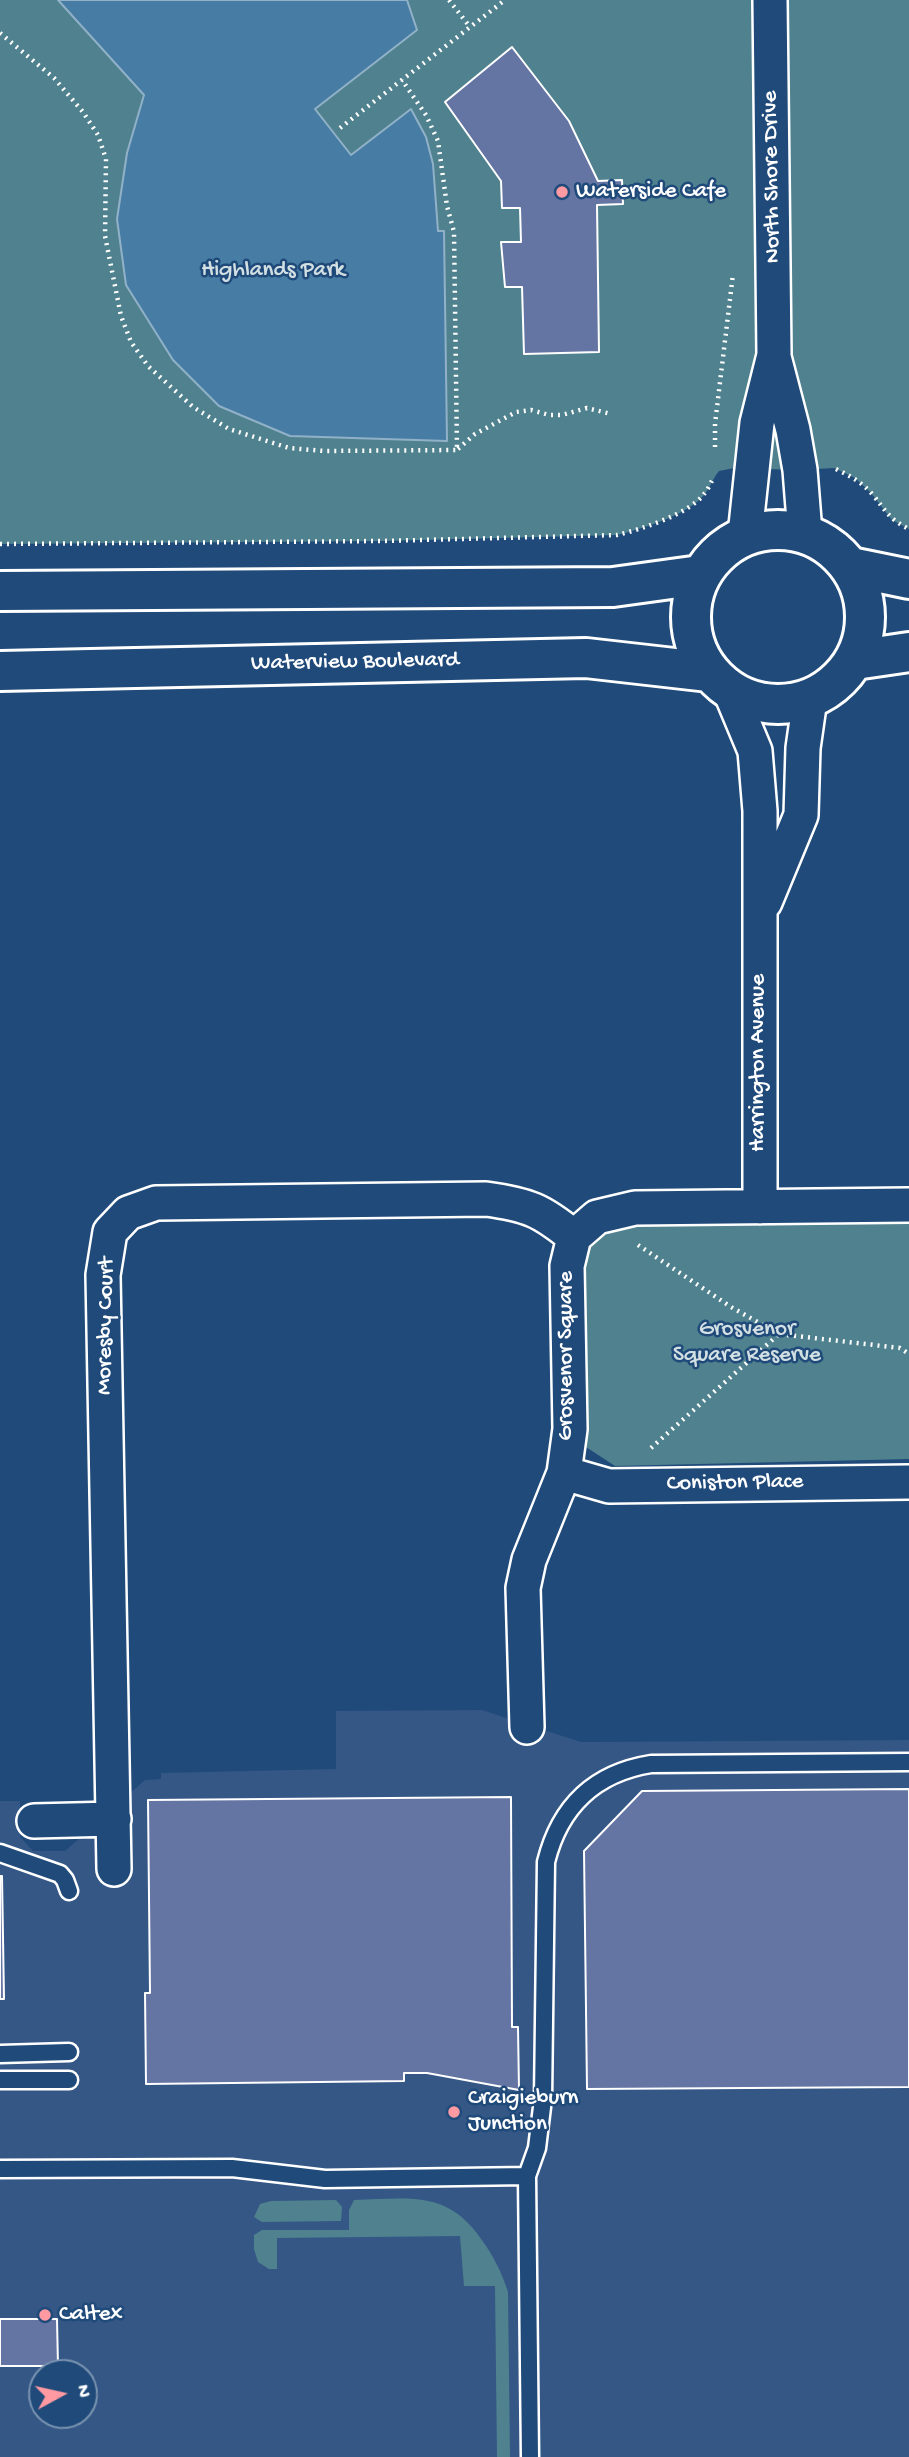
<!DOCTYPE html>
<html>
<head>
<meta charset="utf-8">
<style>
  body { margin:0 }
  #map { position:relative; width:909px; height:2457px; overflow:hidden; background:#1f4a7a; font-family:"Gochi Hand",sans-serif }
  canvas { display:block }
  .north { position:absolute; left:28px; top:2359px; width:70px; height:70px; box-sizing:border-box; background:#1f4a7a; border:2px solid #7992af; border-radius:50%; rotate:82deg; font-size:19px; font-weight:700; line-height:28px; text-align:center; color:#fff }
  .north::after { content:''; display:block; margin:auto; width:24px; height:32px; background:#ff9aa2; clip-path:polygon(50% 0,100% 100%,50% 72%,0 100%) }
</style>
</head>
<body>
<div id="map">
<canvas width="909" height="2457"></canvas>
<div class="north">N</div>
</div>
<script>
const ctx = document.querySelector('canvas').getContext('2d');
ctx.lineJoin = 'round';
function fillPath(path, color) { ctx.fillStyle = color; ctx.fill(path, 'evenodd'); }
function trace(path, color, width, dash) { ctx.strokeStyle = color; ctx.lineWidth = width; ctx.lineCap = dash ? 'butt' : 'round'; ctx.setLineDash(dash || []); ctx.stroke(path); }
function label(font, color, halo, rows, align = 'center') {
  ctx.font = font + ' "Gochi Hand",sans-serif'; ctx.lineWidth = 5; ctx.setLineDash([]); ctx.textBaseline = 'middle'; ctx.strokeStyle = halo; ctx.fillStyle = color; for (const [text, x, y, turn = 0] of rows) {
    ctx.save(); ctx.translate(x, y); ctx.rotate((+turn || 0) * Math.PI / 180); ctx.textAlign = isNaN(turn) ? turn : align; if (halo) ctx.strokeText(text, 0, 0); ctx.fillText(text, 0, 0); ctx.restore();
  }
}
const built = new Path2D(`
  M482 1710 581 1742 909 1740V2457H0V1801H20V1837L33 1851H65L145 1780 161 1779V1773L336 1769V1711ZM42 2373H84V2415H42Z`);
const green = new Path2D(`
  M0 0H909V529L892 520 871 493 855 478 834 468 800 470 734 468 719 471C713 478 710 488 704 495 688 515 641 529 617 535L381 541 0 544Z
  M909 1221V1459L615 1466 586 1447 584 1247 620 1226Z
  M336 2200 342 2207 341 2221 262 2222 254 2217 260 2204 271 2201Z
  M354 2200C408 2199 447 2189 481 2239 493 2255 502 2273 508 2292L510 2457H497L495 2286H464L460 2236 277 2238V2269H269L258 2262 254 2249V2235L262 2230H349V2210Z`);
const water = new Path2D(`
  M58 0H407L417 30 315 109 351 155 411 109 426 137 433 164 438 231H444L447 441 290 436 219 406 173 360 126 285 117 219 127 153 144 95Z`);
const building = new Path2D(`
  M512 47 569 121 598 181 622 180 623 204 597 205 599 352 524 354 522 287H505L501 242H521L520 208H502L501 181 445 102Z
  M909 1789V2087L587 2089 584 1851 642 1791Z
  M511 1797 512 2027H518L519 2090 427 2073H404V2081L146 2084 145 1993H150L148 1800Z
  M0 1876H2L4 1999H0Z
  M0 2319H57L58 2366H0Z`);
const path = new Path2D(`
  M449 0 470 27
  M0 33 54 78 83 112 98 135 106 159 105 236 121 316 131 342 148 366 193 407 229 429 289 448 324 451 457 450 454 232 447 206 438 141 426 115 402 80
  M340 128 505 0
  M715 447V424L733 274
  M458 449 475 434 516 412 531 410 549 415H562L587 408 611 414
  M836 469C850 476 862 482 873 495 886 511 889 519 909 529
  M0 544 381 541 617 535C642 529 689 514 704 494 708 490 710 484 713 479
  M638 1245 731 1307 779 1334 900 1348 909 1354
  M651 1448 779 1334`);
const lane = new Path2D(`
  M0 1853 60 1874 65 1880 69 1891
  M0 2054 69 2052
  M0 2080H69
  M0 2169 232 2168 325 2179 527 2176
  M530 2457 527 2176 537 2148 543 2099 546 1862C560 1806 595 1773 651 1764L909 1762`);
const street = new Path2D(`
  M774 357 793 430 800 470 805 533
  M745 535 757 423 774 355 770 0
  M730 691 755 751 760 811V1207
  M765 902 801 815 803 748 810 699
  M564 1473 609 1486 909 1482
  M527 1727 523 1588 529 1560 564 1473 570 1429 567 1266 574 1237 597 1217 635 1208 909 1205
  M34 1821 114 1819
  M114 1869 103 1275 110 1232 128 1213 156 1203 486 1199C529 1205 541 1210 574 1237`);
const secondary = new Path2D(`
  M691 617a87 87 0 1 1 174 0a87 87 0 1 1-174 0Z
  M851 567 909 579
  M0 591 613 587 700 575
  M855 660 909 652
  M0 671 586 658 709 672`);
const markers = [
  [562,192,7,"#ff9aa2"],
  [454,2112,7,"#ff9aa2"],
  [45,2315,7,"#ff9aa2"]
];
const streetNames = [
  ["North Shore Drive",773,177,-91],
  ["Waterview Boulevard",355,663,-1],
  ["Harrington Avenue",759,1063,-90],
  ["Moresby Court",107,1326,-89],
  ["Grosvenor Square",567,1356,-90],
  ["Coniston Place",735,1484,-1]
];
const poiNames = [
  ["Waterside Cafe",576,192],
  ["Craigieburn",468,2099],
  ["Junction",468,2125],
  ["Caltex",59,2315]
];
const parkNames = [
  ["Highlands Park",273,271],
  ["Grosvenor",747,1330],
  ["Square Reserve",747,1356]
];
fillPath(built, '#345786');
fillPath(green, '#4f828e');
fillPath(water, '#477da4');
trace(water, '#91b1c8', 2);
fillPath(building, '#6474a3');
trace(building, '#fff', 2);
trace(lane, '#fff', 21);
trace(street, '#fff', 38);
trace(secondary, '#fff', 44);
trace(path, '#fff', 4.5, [2, 5]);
trace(lane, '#1f4a7a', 16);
trace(street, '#1f4a7a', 33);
trace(secondary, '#1f4a7a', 38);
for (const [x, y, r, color] of markers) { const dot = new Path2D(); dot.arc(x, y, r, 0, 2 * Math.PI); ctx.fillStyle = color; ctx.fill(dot); trace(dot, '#1f4a7a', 2.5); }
label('23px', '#fff', '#1f4a7a', streetNames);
label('23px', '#fff', '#1f4a7a', poiNames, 'left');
label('23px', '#d3e0e3', '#1f4a7a', parkNames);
</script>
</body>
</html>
